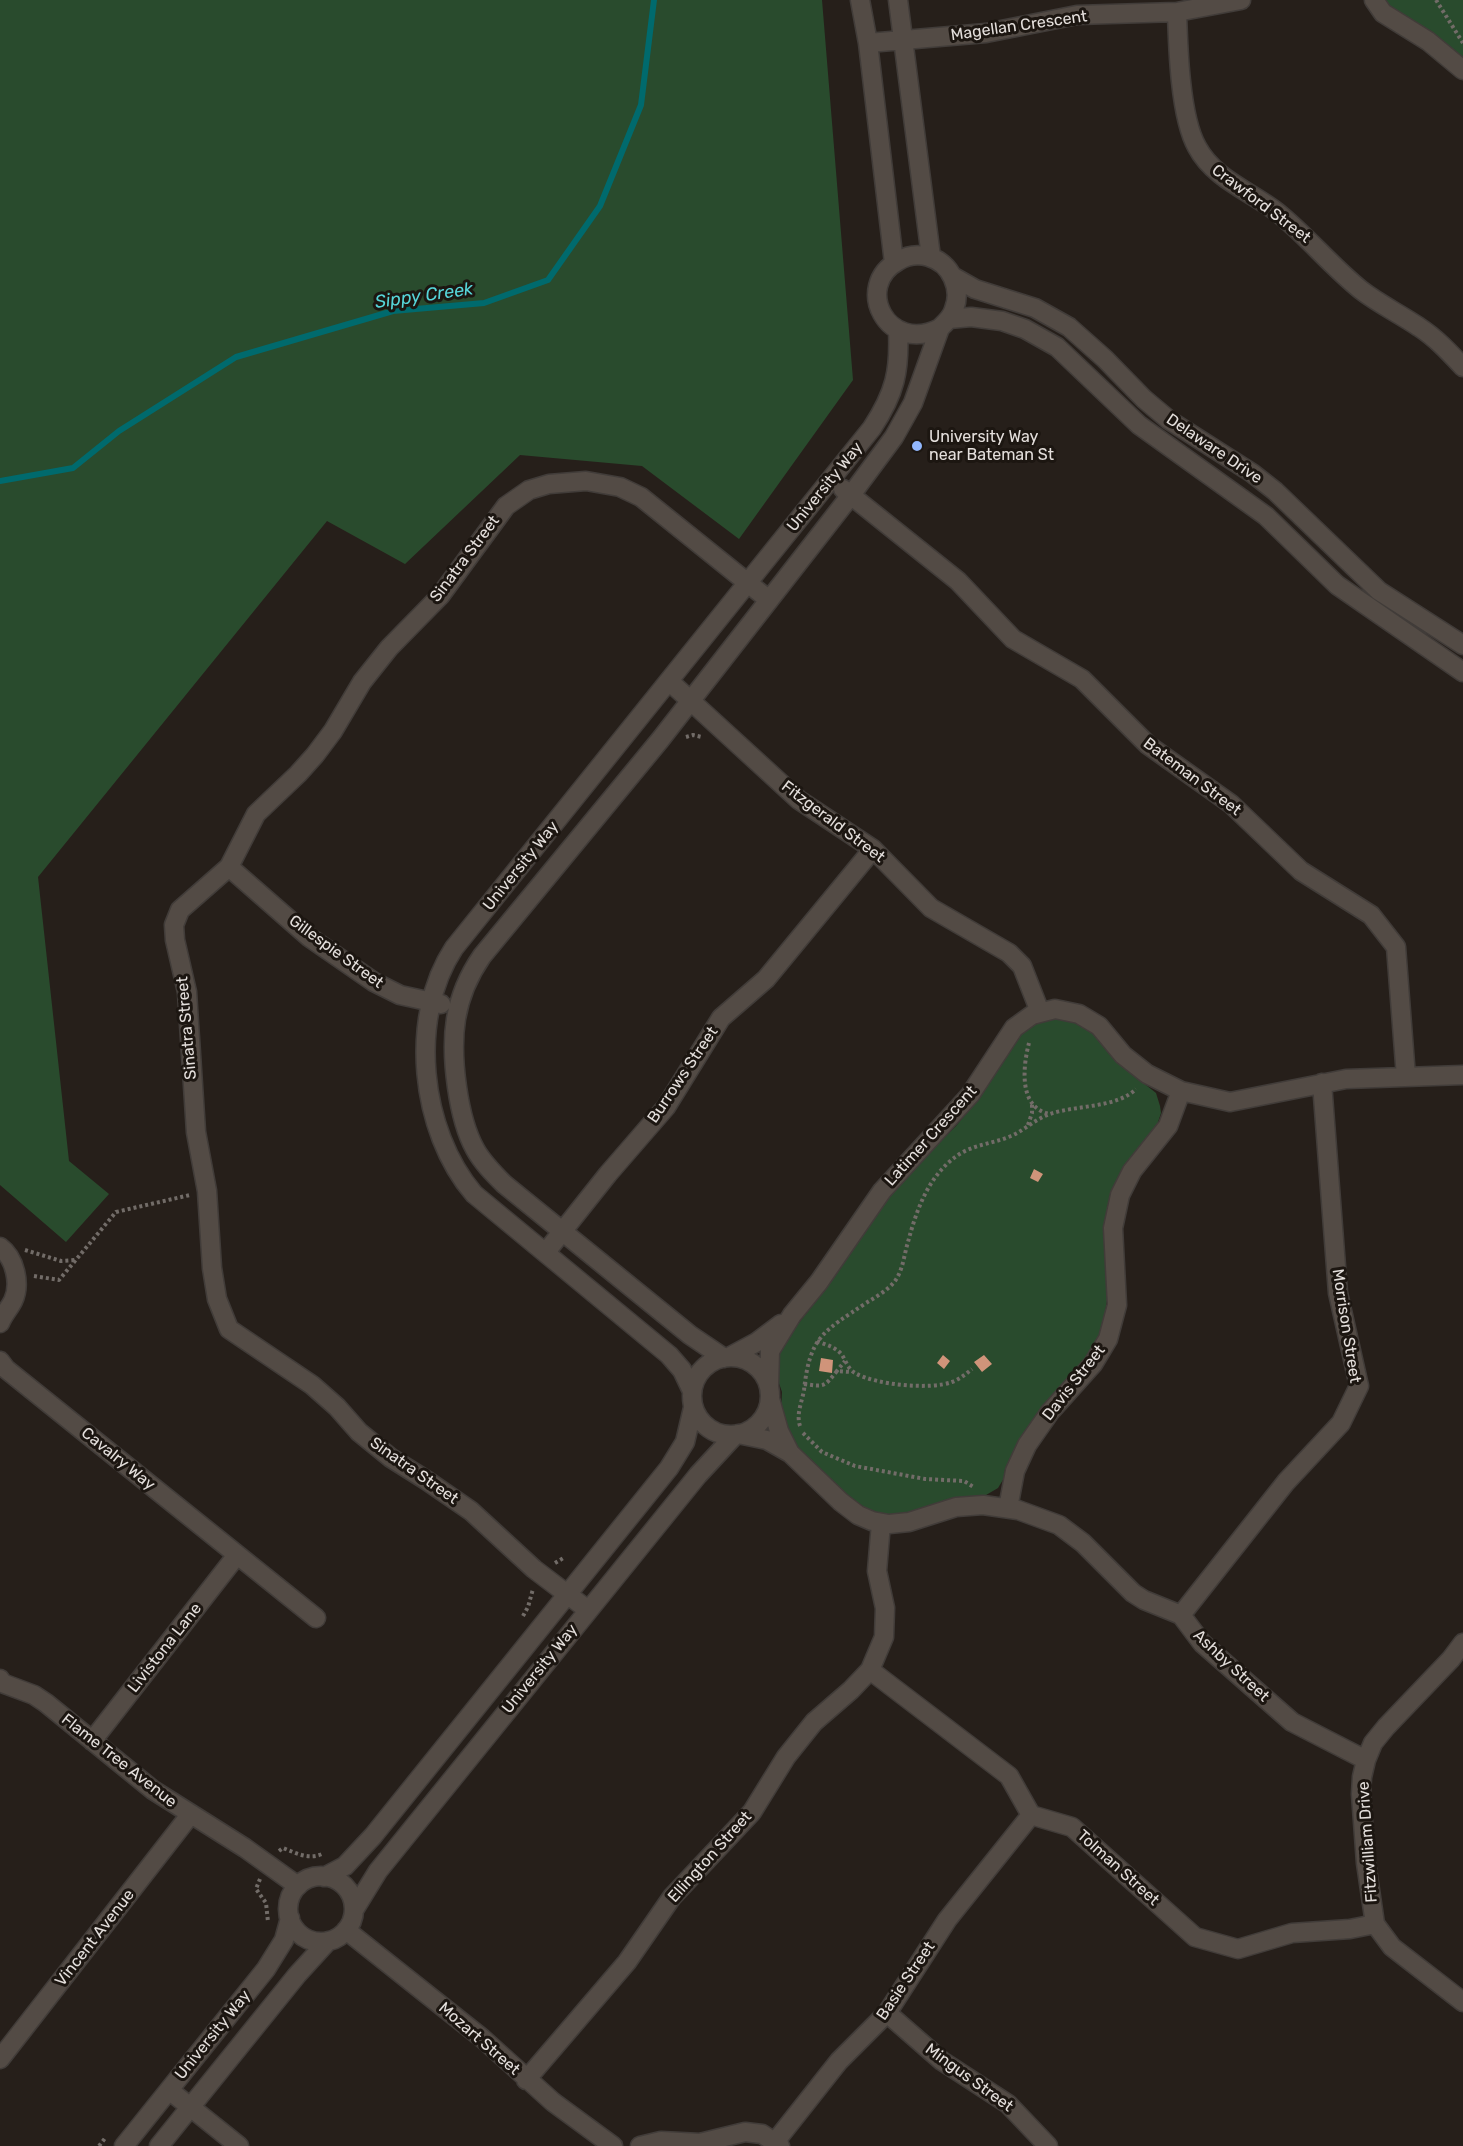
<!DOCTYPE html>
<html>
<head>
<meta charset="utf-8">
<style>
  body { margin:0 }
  canvas { display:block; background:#261f1a }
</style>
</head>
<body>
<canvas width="1463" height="2146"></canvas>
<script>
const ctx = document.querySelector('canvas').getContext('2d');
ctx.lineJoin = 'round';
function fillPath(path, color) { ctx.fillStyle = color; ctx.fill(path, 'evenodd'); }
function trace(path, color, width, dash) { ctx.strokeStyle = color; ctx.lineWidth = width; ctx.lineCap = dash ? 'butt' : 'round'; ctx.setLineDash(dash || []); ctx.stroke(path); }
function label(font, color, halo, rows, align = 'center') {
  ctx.font = font + ' Rubik,sans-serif'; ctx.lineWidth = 6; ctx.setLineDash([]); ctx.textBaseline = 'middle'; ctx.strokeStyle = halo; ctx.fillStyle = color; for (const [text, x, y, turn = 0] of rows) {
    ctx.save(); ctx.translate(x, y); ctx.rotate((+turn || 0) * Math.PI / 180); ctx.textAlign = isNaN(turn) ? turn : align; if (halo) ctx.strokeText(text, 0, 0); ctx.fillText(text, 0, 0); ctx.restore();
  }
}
const green = new Path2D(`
  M0 0H822L853 380 739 539 642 466 520 455 405 564 327 521 38 877 69 1161 109 1194 66 1242 0 1185Z
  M1385 0H1463V57L1430 31 1391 7Z
  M1058 1019 1074 1022 1089 1029 1122 1066 1156 1093 1160 1106 1161 1113 1157 1125 1127 1163 1110 1195 1104 1227 1108 1295 1102 1330 1095 1345 1085 1360 1046 1403 1025 1432 1017 1445 1005 1469 1004 1478 998 1488 986 1495 911 1512 886 1515 876 1512 864 1507 839 1489 799 1450 790 1437 781 1412 782 1392 775 1371 778 1350 836 1275 888 1197 903 1179 956 1126 983 1093 1018 1037 1032 1026 1044 1021Z`);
const stream = new Path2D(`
  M0 481 73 468 119 431 236 357 393 311 484 303 548 280 600 206 641 105 654 0`);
const building = new Path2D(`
  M1034 1169 1043 1174 1038 1182 1030 1178Z
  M943 1355 950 1361 944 1369 937 1363Z
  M984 1355 992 1364 982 1372 974 1362Z
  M821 1358 833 1360 832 1373 819 1371Z`);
const path = new Path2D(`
  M1436 0 1463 43
  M686 737 693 735 702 737
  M1029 1043C1023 1066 1018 1108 1050 1114
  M1028 1125 1032 1113V1103
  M25 1250 61 1261 76 1260
  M34 1276 59 1280 116 1212 190 1195
  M817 1341C826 1345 836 1347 842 1355 846 1361 848 1369 855 1373 876 1385 930 1390 952 1382 960 1379 966 1374 972 1369
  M836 1372 845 1361
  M804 1384C825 1387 824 1387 837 1371L851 1372
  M800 1426C796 1414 802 1402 804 1390 810 1336 823 1332 866 1303 876 1297 888 1290 895 1281 903 1270 904 1255 908 1242 917 1208 930 1171 963 1152 978 1144 995 1143 1011 1136 1025 1130 1035 1119 1050 1114 1076 1105 1117 1108 1136 1089
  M803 1433 822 1452 855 1466 925 1479 964 1481 975 1488
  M555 1563 565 1557
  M523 1616 528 1607 533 1589
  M279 1851 283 1848C296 1853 308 1860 322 1854
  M260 1879 256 1889 266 1903 268 1922
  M99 2146 106 2137`);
const minor = new Path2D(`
  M860 0 868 43 894 263
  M898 0 931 257
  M1374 0 1383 13 1428 41 1463 70
  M1177 12C1178 47 1180 117 1197 147 1214 179 1250 191 1277 212 1307 236 1331 266 1361 290 1379 304 1400 314 1419 327 1436 338 1449 352 1463 367
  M868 43 986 33 1077 15 1177 12 1241 0
  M952 276 975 289 1035 308 1069 327 1105 359 1144 399 1169 420 1252 473 1275 491 1379 591 1463 645
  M949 319 971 317 1002 321 1025 329 1057 347 1139 425 1266 516 1337 585 1463 672
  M843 489 958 581 1013 639 1082 679 1148 745 1231 804 1301 871 1371 915 1396 947 1406 1077
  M669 681 799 800 873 849 931 908 1009 953 1022 966 1040 1012
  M229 867 309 937 374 982 400 995 441 1004
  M0 1247C15 1258 21 1284 13 1301 9 1309 3 1315 0 1323
  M546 1252 608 1174 666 1107 721 1018 766 979 873 849
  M729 1357 757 1342 781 1324
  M692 1396a39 39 0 1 1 78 0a39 39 0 1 1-78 0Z
  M724 1358 690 1335 504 1184C493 1173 482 1162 475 1149 465 1131 460 1108 457 1087 450 1038 453 998 482 956L660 740 851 495 894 437 913 403 940 328C946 322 952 317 954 309 962 289 951 263 929 257 919 254 908 255 898 261 853 286 887 355 940 328
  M0 1361 6 1369 316 1618
  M769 1387 770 1351 792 1315 819 1282 882 1191 970 1095 1014 1028 1032 1015 1055 1009 1079 1014 1099 1026 1123 1055 1147 1074 1181 1091 1230 1102 1346 1079 1463 1075
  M692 1391 682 1370 669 1355 474 1194C420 1131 408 1018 454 948L872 428C895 393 900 371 898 330
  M770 1399 779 1431 790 1453
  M738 1434 767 1440 790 1453 841 1502 858 1515 872 1521 889 1524 909 1522 956 1507 983 1505 1018 1510 1059 1525 1083 1543 1133 1593 1144 1600 1181 1615 1202 1643 1292 1722 1366 1760
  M1008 1508 1015 1471 1027 1445 1050 1412 1093 1364 1108 1339 1117 1305 1113 1228 1120 1195 1132 1171 1168 1126 1181 1091
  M588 1610 534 1569 471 1511 426 1480 391 1458 359 1432 337 1407 312 1385 229 1329 217 1299 212 1268 207 1191 196 1132 187 992 175 940 174 925 180 910 229 867 256 814 298 774 315 755 333 731 362 682 389 648 440 596 506 506 529 490 549 484 586 481 620 487 641 497 769 600
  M1181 1615 1286 1482 1341 1423 1359 1386 1338 1293 1322 1083
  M1463 1643 1451 1659 1386 1727 1373 1743 1366 1760 1362 1777 1361 1794 1366 1863 1375 1924 1392 1947 1463 2002
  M870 1670 1009 1776 1031 1815 1072 1827 1195 1937 1238 1949 1292 1933 1350 1929 1375 1924
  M0 1679 2 1683 34 1695 46 1703 153 1790 245 1848 298 1886
  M92 1741 237 1555
  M288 1909a33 33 0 1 1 66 0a33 33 0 1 1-66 0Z
  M324 1877 345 1866 373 1836 669 1468 685 1442 693 1408
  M354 1910 378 1871 698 1475 735 1435
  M346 1930 482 2038 553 2102 613 2146
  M887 2013 942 2061 1008 2104 1048 2146
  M0 2059 190 1815
  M526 2080 627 1962 672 1897 752 1812 786 1757 814 1722 851 1690 870 1670 884 1637 885 1608 877 1571 881 1523
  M169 2090 239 2146
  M775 2142 839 2061 887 2013 947 1920 1031 1815
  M124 2146 266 1969 284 1940 290 1918
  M159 2146 297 1975 328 1941
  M640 2146 661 2141 700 2143 745 2132 762 2134 780 2146`);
const markers = [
  [917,446,6,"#92b7fd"]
];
const streetNames = [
  ["Magellan Crescent",1019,26,-8],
  ["Crawford Street",1261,204,37],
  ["Delaware Drive",1214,449,34],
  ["University Way",825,487,-51],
  ["Sinatra Street",465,559,-53],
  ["Bateman Street",1192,777,37],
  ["Fitzgerald Street",833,822,37],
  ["University Way",521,866,-51],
  ["Gillespie Street",336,952,36],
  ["Sinatra Street",187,1028,-95],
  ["Burrows Street",683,1075,-56],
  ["Latimer Crescent",931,1136,-48],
  ["Morrison Street",1346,1326,81],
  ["Davis Street",1074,1383,-52],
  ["Cavalry Way",118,1459,39],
  ["Sinatra Street",414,1471,35],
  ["Livistona Lane",165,1648,-52],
  ["Ashby Street",1231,1666,43],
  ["University Way",540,1669,-51],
  ["Flame Tree Avenue",119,1761,38],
  ["Fitzwilliam Drive",1368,1842,-94],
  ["Ellington Street",710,1857,-48],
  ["Tolman Street",1118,1868,42],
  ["Vincent Avenue",95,1938,-52],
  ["Basie Street",906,1981,-56],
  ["University Way",213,2035,-51],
  ["Mozart Street",479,2039,41],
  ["Mingus Street",969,2078,36]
];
const poiNames = [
  ["University Way",929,437],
  ["near Bateman St",929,455]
];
const waterNames = [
  ["Sippy Creek",424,296,-8]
];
fillPath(green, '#294b2d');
trace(stream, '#006a6d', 6);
fillPath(building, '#d0947a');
trace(minor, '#413c39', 21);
trace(path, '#726c68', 4, [3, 3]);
trace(minor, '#534b45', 18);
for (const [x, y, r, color] of markers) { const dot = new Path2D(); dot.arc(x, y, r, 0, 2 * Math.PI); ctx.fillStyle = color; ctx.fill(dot); trace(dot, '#1c1611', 2); }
label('16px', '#e4dfdc', '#1c1611', streetNames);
label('16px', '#e4dfdc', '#1c1611', poiNames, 'left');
label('italic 18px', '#56d5d9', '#1c1611', waterNames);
</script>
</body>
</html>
